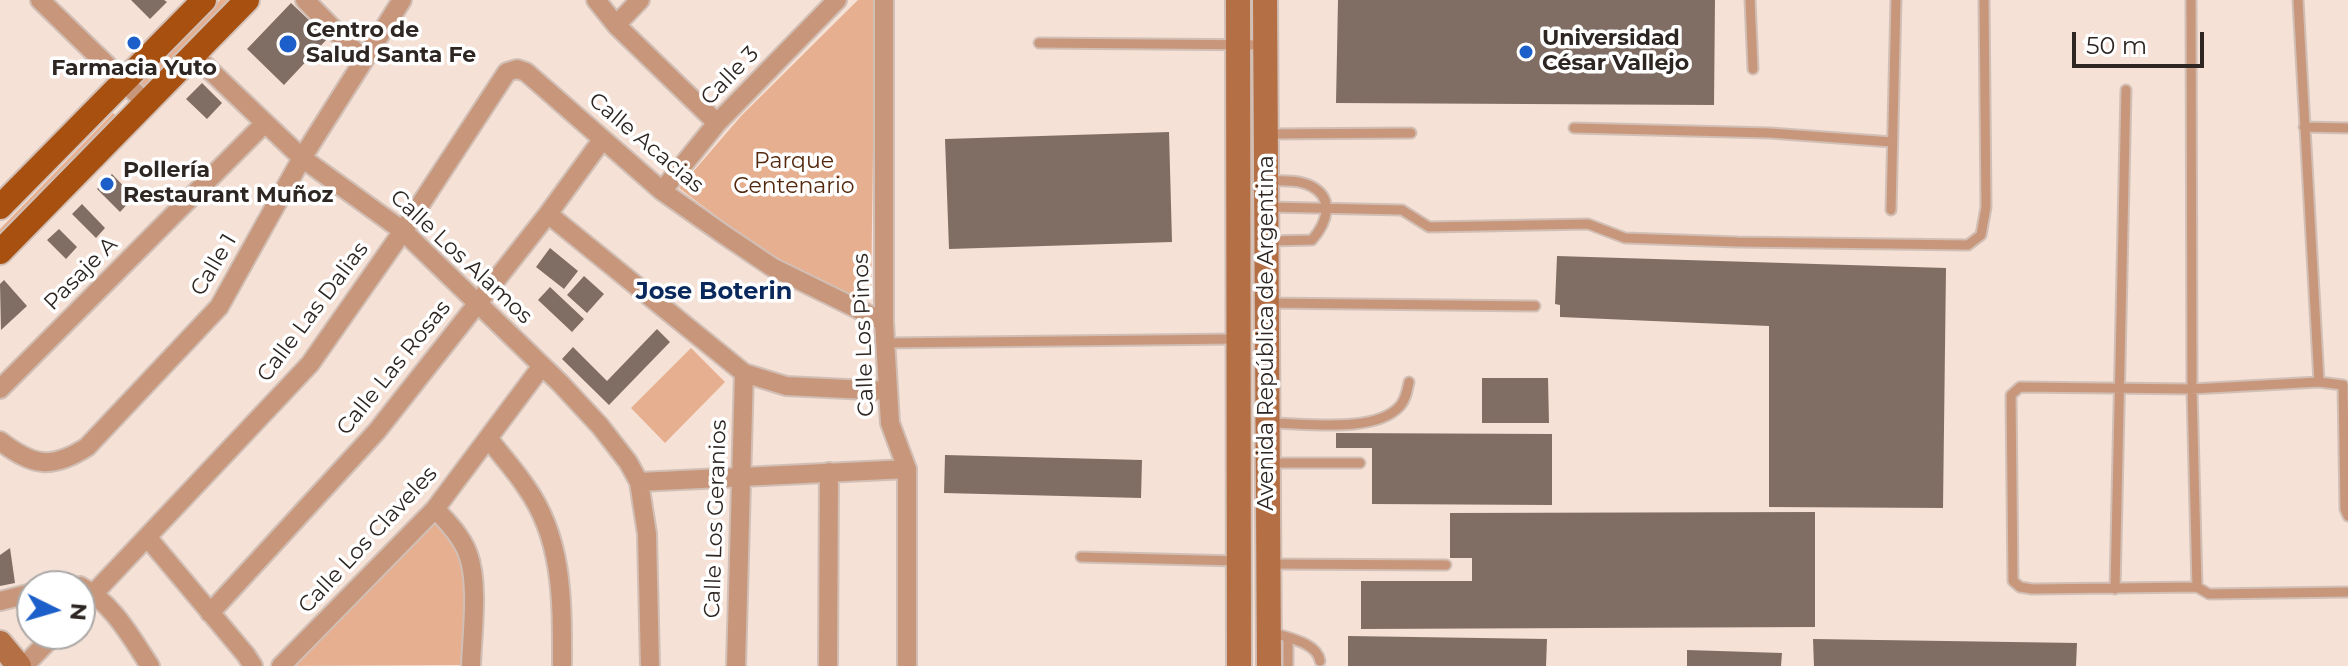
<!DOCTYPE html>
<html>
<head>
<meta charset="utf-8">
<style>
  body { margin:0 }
  #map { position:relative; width:2348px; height:666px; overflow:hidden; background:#f5e1d6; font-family:Montserrat,sans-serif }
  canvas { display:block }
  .north { position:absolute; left:16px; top:570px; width:80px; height:80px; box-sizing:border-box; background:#fff; border:2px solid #aba8a7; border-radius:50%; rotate:95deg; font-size:22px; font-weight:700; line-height:32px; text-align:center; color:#2d2622 }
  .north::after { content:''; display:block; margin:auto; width:28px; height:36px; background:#1c5eca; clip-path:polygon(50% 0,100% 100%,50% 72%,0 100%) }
  .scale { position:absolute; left:2072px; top:32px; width:132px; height:36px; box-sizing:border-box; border:4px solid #2d2622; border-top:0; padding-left:10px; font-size:24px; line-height:28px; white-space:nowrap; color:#2d2622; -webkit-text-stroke:6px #fff; paint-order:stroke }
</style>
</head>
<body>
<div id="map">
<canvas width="2348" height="666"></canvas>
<div class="north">N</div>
<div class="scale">50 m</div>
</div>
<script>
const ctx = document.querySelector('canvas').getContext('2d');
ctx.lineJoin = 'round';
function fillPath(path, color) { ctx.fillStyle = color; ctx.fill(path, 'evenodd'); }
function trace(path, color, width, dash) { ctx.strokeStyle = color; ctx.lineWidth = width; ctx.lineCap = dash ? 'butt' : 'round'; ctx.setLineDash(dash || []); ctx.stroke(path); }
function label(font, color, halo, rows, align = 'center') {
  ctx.font = font + ' Montserrat,sans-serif'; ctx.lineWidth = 7; ctx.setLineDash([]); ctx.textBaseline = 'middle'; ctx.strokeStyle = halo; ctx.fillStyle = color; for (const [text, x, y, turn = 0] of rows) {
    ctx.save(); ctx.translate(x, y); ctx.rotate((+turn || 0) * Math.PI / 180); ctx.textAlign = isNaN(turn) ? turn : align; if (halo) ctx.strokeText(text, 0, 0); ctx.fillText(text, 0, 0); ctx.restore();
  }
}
const green = new Path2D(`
  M220 0H240L148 93 139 82Z
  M858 0H875L871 298 865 301 776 261 679 188 742 115Z
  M113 113 122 121 0 247V229Z
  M691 348 725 382 665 443 631 408Z
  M434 521C477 566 465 607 464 665L289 666Z`);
const building = new Path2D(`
  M131 0H164L167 2 150 19Z
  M1338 0H1715L1714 105 1336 103Z
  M291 3 328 38 284 85 247 49Z
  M202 83 222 103 207 119 186 99Z
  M1169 132 1172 242 949 249 945 139Z
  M112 174 134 197 120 212 97 189Z
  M82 204 105 228 96 238 72 214Z
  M59 229 77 247 66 259 47 240Z
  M550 248 578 271 564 289 536 267Z
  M1557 256 1946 268 1943 508 1769 507V326L1560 317V305L1555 304Z
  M584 276 604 294 587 313 567 295Z
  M4 280 27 306 1 330 0 284Z
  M550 287 584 319 572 332 538 300Z
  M657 329 670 342 609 405 562 359 573 347 607 381Z
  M1482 378H1548L1549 423H1482Z
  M1336 433 1552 434V505L1372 504V448H1336Z
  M945 455 1142 460 1141 498 944 493Z
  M1815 512V627L1361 629V581H1472V558H1450V513Z
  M10 548 15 583 0 586V555Z
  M1348 636 1547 639 1546 666H1348Z
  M1813 639 2077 643 2076 666H1814Z
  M1687 650 1782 653 1781 666H1687Z`);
const lane = new Path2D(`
  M1750 0 1753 69
  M2191 0 2192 389 2197 587
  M2298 0 2319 382 2343 385 2345 509 2348 516
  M1039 43 1265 45
  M2304 127 2348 128
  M1574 128 1770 133 1892 142
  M1269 134 1411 133
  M1266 181C1280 181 1298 179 1311 186 1336 199 1326 224 1312 240L1269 241
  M1269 207 1402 210 1429 227 1588 224 1625 238 1737 242 1968 245 1981 235 1986 207 1984 0
  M1891 210 1896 0
  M1267 303 1535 306
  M886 343 1235 339
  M2319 382 2192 389 2020 387 2011 395 2013 581 2020 587 2032 589 2197 587 2209 594 2348 592
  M1270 423C1305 423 1375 434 1400 406 1406 399 1407 391 1409 382
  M1268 463H1360
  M1081 557 1238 561
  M1270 564 1446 565
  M2115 589 2126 90
  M1271 632C1287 638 1317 642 1320 661
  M1288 666V639`);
const street = new Path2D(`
  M40 0 147 104
  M305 0 363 59
  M596 0 616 25 717 123
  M884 0V322L890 423 907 469V666
  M616 25 640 0
  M194 55 302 158 403 231 560 383 600 426 628 462 639 482 647 534 650 666
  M662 191 717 123 837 0
  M548 214 744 373 786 386 888 391
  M0 389 264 124
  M488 438C500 454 515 470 526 487 564 540 562 604 562 666
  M0 441C33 466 51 470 87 447L219 307 302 158 402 0
  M639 482 907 469
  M435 509C448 522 462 537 468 554 479 584 472 634 471 666
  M147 537 246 655 253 666
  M80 586C112 602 131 637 150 666
  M0 601 32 593
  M80 608 310 364 403 231 507 72 517 69 526 72 662 191 723 234 772 267 884 322
  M210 613 377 431 548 214 602 140
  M24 666 55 634
  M281 666 435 509 542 366
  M736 666 744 373
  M828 666 829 472`);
const secondary = new Path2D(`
  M1238 0 1239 666
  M1265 0 1269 666
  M0 643 19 666`);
const primary = new Path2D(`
  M0 207 204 0
  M0 252 247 0`);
const markers = [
  [134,43,8,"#1c5eca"],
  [288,44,10,"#1c5eca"],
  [1526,52,8,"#1c5eca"],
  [107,184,8,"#1c5eca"]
];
const poiNames = [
  ["Centro de",306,31],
  ["Salud Santa Fe",306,56],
  ["Universidad",1542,39],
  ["César Vallejo",1542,64],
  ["Farmacia Yuto",134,69,"center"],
  ["Pollería",123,171],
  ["Restaurant Muñoz",123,196]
];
const streetNames = [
  ["Calle 3",730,76,-46],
  ["Calle Acacias",646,143,40],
  ["Calle Los Alamos",461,257,43],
  ["Calle 1",214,265,-59],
  ["Pasaje A",81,274,-45],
  ["Calle Las Dalias",313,312,-53],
  ["Avenida República de Argentina",1267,333,-90],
  ["Calle Los Pinos",864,335,-92],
  ["Calle Las Rosas",394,368,-51],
  ["Calle Los Geranios",716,519,-88],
  ["Calle Los Claveles",368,540,-47]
];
const parkNames = [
  ["Parque",794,162],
  ["Centenario",794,187]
];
const neighbourhoodNames = [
  ["Jose Boterin",714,292]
];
fillPath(green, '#e6af90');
fillPath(building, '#806e64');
trace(lane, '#d1bfb6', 13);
trace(street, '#d1bfb6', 22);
trace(secondary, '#d1bfb6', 28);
trace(primary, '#d1bfb6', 28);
trace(lane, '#c8977b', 9);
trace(street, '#c8977b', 18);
trace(secondary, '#b56f45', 24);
trace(primary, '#a75010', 24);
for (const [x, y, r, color] of markers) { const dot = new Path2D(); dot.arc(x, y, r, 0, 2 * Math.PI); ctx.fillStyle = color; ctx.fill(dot); trace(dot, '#fff', 3); }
label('bold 22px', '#2d2622', '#fff', poiNames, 'left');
label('22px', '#2d2622', '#fff', streetNames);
label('22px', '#54280c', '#fff', parkNames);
label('bold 24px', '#09285c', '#fff', neighbourhoodNames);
</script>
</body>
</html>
